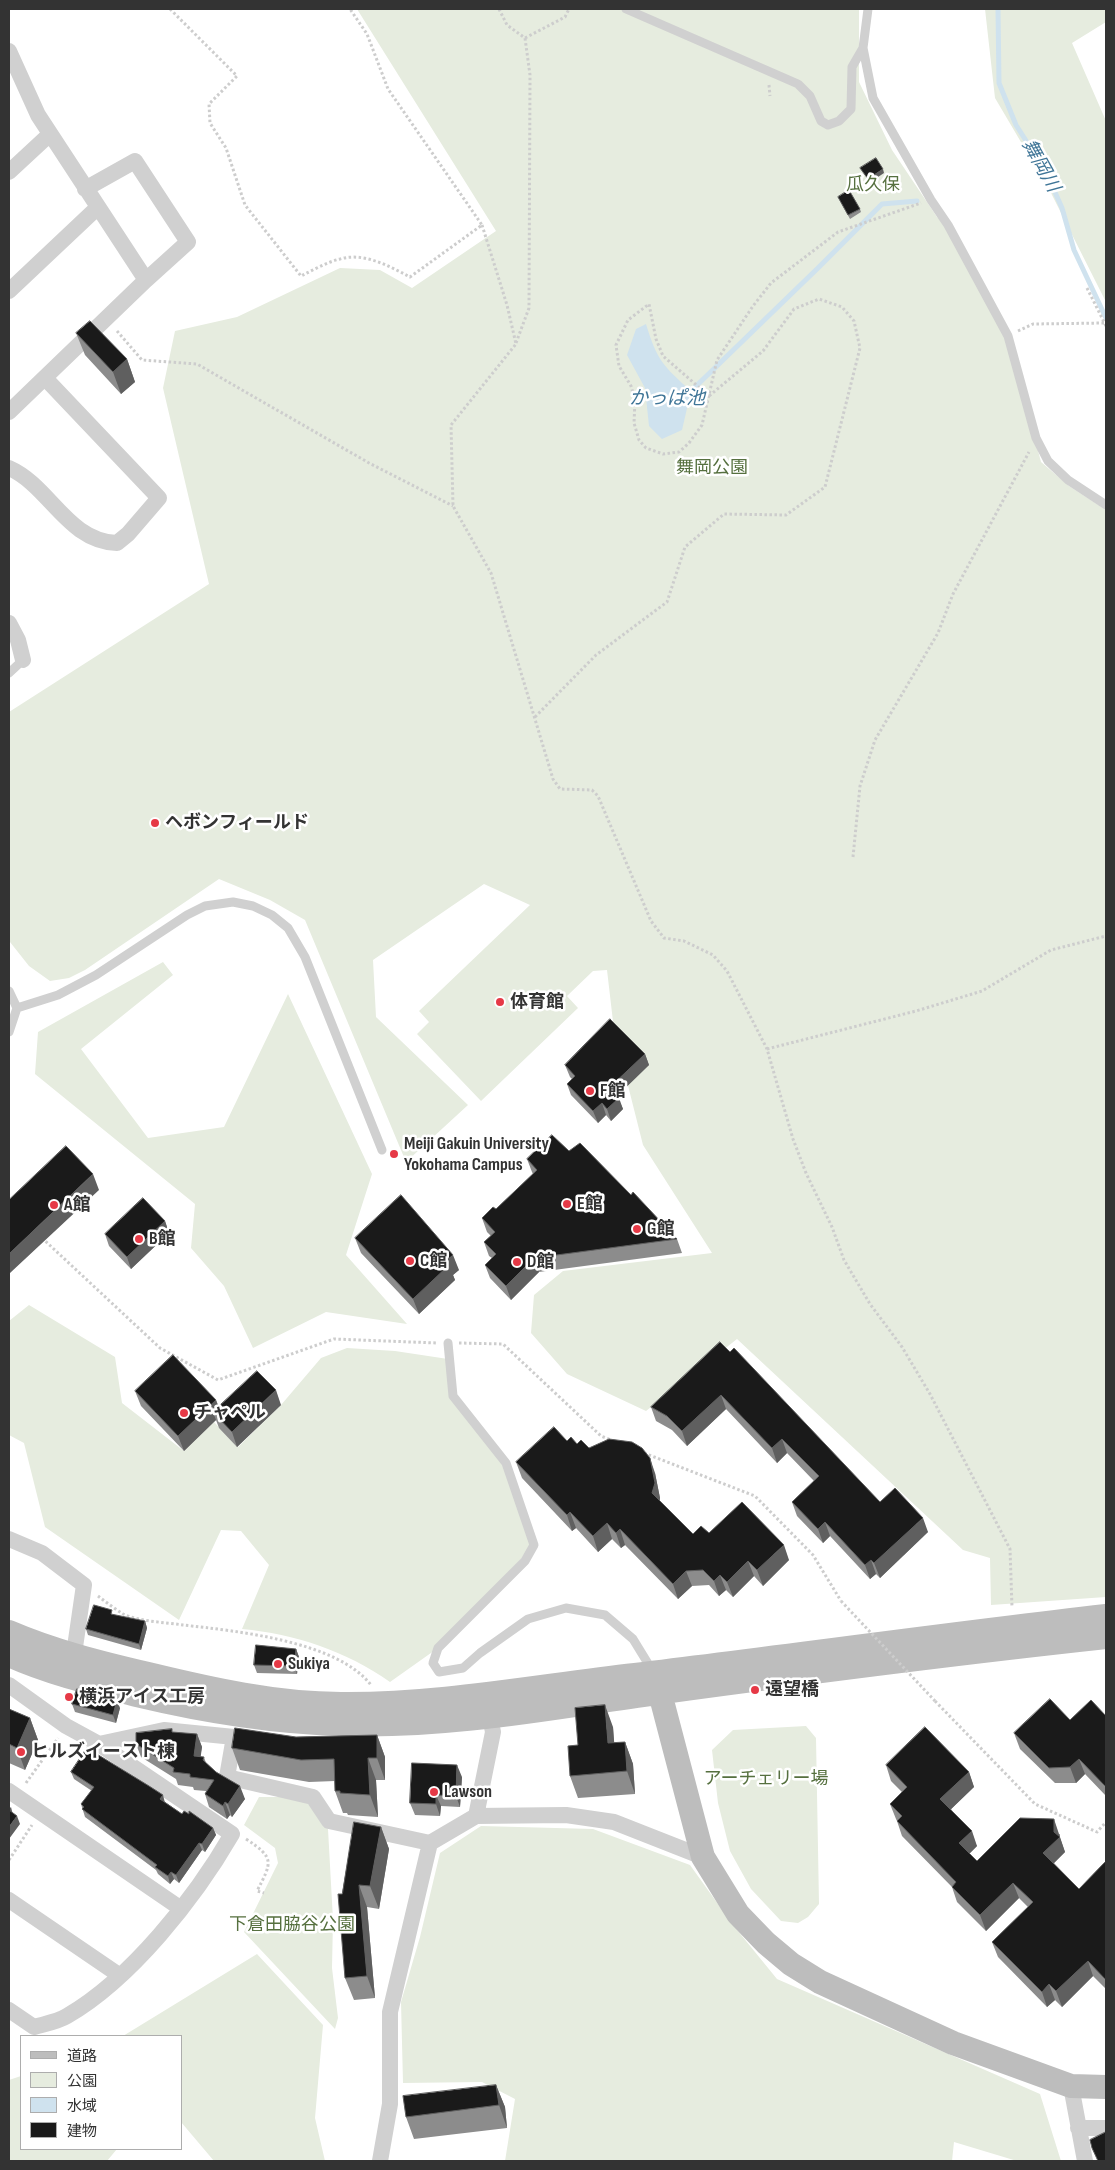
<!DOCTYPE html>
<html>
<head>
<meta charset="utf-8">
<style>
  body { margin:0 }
  #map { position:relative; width:1115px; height:2170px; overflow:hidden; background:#fff; font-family:"Sofia Sans Condensed","Noto Sans JP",sans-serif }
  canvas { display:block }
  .frame { position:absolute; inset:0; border:10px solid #333; pointer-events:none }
  .legend { position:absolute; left:20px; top:2035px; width:162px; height:115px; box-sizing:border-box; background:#fff; border:1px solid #adadad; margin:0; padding:6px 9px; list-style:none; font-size:15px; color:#333 }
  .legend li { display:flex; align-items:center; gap:10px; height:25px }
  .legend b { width:25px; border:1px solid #adadad }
</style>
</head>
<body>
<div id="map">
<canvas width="1115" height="2170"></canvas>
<div class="frame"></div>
<ul class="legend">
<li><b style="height:6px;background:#bdbdbd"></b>道路</li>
<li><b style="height:14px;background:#e6ecdf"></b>公園</li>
<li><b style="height:14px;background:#cfe2ee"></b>水域</li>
<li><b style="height:14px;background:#1a1a1a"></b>建物</li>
</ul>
</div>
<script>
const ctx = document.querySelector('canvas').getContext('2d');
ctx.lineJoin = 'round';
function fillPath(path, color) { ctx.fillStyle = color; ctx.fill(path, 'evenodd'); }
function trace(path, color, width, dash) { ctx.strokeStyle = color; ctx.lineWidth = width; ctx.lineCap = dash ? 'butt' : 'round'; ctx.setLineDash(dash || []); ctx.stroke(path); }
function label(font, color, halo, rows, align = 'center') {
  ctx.font = font + ' "Sofia Sans Condensed","Noto Sans JP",sans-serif'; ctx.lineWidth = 5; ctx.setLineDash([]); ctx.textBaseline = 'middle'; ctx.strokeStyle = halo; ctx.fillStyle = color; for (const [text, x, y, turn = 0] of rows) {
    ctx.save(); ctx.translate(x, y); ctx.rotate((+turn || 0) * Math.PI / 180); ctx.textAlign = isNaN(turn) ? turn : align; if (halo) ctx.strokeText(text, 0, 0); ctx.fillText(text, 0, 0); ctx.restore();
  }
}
const green = new Path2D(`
  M357 9H859V82L892 150 937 217 948 225 1008 336 1041 462 1069 486 1106 510V1597L991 1605 990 1558 963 1550 737 1339 646 1411 567 1374 531 1333 534 1295 563 1271 712 1253 643 1145 614 1030 607 970 593 971 567 996 578 1008 481 1101 417 1034 429 1022 419 1011 530 905 484 884 373 960 376 1017 468 1105 406 1162 305 920 270 900 219 879 85 970 69 978 50 981 29 966 10 942 9 712 209 584 163 388 175 331 237 317 340 268 380 270 412 288 496 231Z
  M985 9H1106V22L1072 43 1106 121V302L1051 193 995 98Z
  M163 962 173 975 81 1049 148 1138 224 1127 288 994 372 1174 346 1255 407 1324 326 1312 253 1348 224 1286 191 1248 195 1204 35 1074 38 1032Z
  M29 1305 115 1357 122 1403 184 1451 214 1422 238 1447 281 1405 321 1358 347 1348 395 1351 448 1359 453 1396 506 1463 534 1545 438 1648 390 1682C346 1651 295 1634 242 1629L269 1565 241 1531 221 1530 179 1620 45 1527 24 1443 9 1435V1321Z
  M806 1726 816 1738 819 1904 808 1917 798 1923 781 1921 751 1889 730 1851 718 1803 712 1750 733 1730Z
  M259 1797H288L310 1802 328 1829 333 1920 332 1968 338 2018 335 2029 244 1932 278 1863 275 1848 244 1825Z
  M481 1826 593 1829 690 1865 733 1925 777 1979 1040 2094 1061 2161H1017L954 2142 952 2161H505L515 2099 482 2082 403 2083 401 2002 420 1937 440 1853Z
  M257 1954 323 2025 315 2118 325 2161H214L181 2122V2036H123Z
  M21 2076V2149H117L107 2161H9V2080Z`);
const water = new Path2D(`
  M646 324C657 360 663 366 691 391L682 430 662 439 649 426 645 388 627 355 636 329Z`);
const stream = new Path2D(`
  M998 9 999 83 1016 125 1046 172 1062 208 1074 250 1106 318
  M691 391 818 268 882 204 917 201`);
const path = new Path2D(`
  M170 9 237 76 209 104 210 123 226 148 245 205 301 276C313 270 327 262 340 259 364 252 389 266 410 277L482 225 388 89 367 34 350 9
  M499 9 507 25 525 38
  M525 38 565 17 569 9
  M769 85 770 96
  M482 225 507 305 516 344 451 425 453 506 491 573 553 779 560 789 592 790 598 796 651 921 664 938 684 941 713 955 727 971 767 1049 793 1139 806 1173 832 1227 844 1260 870 1304 902 1347 930 1394 1010 1549 1012 1607
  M1087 288 1106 326
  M117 331 142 360 197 364 369 463 453 506
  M1018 331 1033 324 1104 323
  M516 343 529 308 530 75 525 38
  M535 717 596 655 667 602 685 547 724 514 786 515 825 487 860 348 854 321 842 307 819 299 794 309 763 351 709 396 663 356 656 339 649 304 628 320 616 345 619 366 631 386 635 400 634 423 639 440 646 448 663 454 679 452 689 443 702 425 717 360 753 306 771 283 838 232 921 203
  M853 857 860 786 875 740 938 633 953 594 1029 452
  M767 1049 916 1011 982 991 1051 950 1106 936
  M42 1238 160 1348 218 1380 334 1339 437 1343
  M459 1343 503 1344 601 1436 611 1440
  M644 1453 755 1496 813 1555 841 1601
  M98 1596C106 1602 115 1609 123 1614 141 1622 164 1622 183 1625 236 1631 337 1641 371 1685
  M935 1701 1035 1804 1097 1832 1106 1822
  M26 1783 58 1738
  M246 1839C275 1858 272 1862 257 1891L264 1893
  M9 1860 32 1825`);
const lane = new Path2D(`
  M626 9 798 84 810 96 821 121 828 125 839 121 851 109 852 67 863 48
  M868 9 863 48 873 98 931 200 948 225 1008 336 1036 438 1048 461 1068 480 1106 505
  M9 673 23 660
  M9 991 17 1008 9 1032
  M17 1008 58 995 96 975 187 915 205 906 233 902 253 906 272 915 288 928 305 957 382 1150
  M448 1343 453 1396 506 1463 534 1545 525 1561 438 1648 433 1663 439 1672 463 1668 480 1653 528 1619 566 1608 605 1615 633 1639 652 1670`);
const street = new Path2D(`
  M9 51 38 115 146 280 9 412
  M9 172 50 134
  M85 189 135 161 188 242 146 280
  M9 291 97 208
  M9 468C50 486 67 541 117 543L128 534 159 498 45 378
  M9 623 18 640 23 660
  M9 1539 42 1553 84 1585 74 1654
  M9 1685 66 1726 99 1744 232 1834C195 1898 131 1979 67 2016 57 2022 44 2024 34 2027L9 2010
  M99 1744 164 1730 234 1737 227 1777 313 1797 329 1821 430 1843 476 1816 566 1815 614 1822 703 1857
  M9 1791 180 1908
  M476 1816 493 1732 490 1717
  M9 1900 119 1975
  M1071 2086 1085 2161
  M1078 2128H1106
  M380 2161 390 2104V2012L430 1843`);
const secondary = new Path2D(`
  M9 1632C53 1651 101 1663 148 1674 210 1689 276 1704 341 1704 439 1705 537 1686 635 1675 792 1656 949 1634 1106 1616
  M9 1655C49 1673 94 1684 137 1695 204 1711 271 1722 341 1724 449 1728 556 1707 663 1692 810 1672 958 1653 1106 1637
  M656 1678 703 1857 738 1914 766 1943 791 1964 820 1982 953 2043 1071 2086 1106 2087`);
const pathBridge = new Path2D(`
  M841 1601 935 1701`);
const wall = new Path2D(`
  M838 197 860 209 861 212 850 219Z
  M76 333 127 359 135 382 121 394 85 355Z
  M645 1054 649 1065 617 1096 623 1109 611 1121 606 1115 598 1123 571 1095 567 1084 572 1079 570 1077 565 1065Z
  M569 1151 631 1195 677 1239 682 1253 539 1272 511 1300 490 1278 485 1265 492 1258 489 1256 484 1242 491 1236 487 1232 482 1218 496 1209 533 1174 532 1172 527 1159Z
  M165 1221 169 1233 131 1269 109 1246 105 1234Z
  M355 1238 459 1270 453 1275 455 1280 419 1314 361 1253Z
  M730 1352 880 1502 928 1532 880 1578 876 1574 870 1579 830 1536 823 1543 797 1516 792 1502 814 1481 787 1453 777 1463 726 1409 687 1446 672 1430 656 1421 651 1407Z
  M135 1391 216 1400 219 1407 281 1405 237 1447 219 1428 216 1420 184 1451 141 1406Z
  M567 1441 577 1444 655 1473 660 1498V1501L693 1534 709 1533 789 1560 763 1586 754 1576 733 1597 726 1590 719 1596 709 1585 692 1586 678 1599 625 1545 621 1548 612 1539 598 1552 576 1528 572 1531 522 1478 516 1462Z
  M145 1621 147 1628 141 1650 88 1635 86 1629Z
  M296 1649 299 1657 297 1674 257 1673 254 1665Z
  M72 1704 120 1708 116 1723 75 1712Z
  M9 1709 30 1718 38 1740 25 1770 9 1763Z
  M1106 1716V1796L1085 1774 1076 1783H1055L1020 1749 1014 1733 1070 1720Z
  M613 1727 614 1743 625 1742 633 1764 635 1794 578 1798 570 1776 578 1745Z
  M173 1732 197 1734 202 1747 200 1757H204L206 1763 245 1799 232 1817 230 1815 227 1819 209 1807 205 1794 206 1791 194 1790 193 1787 178 1785 176 1779 141 1757 136 1744Z
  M377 1735 385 1757V1780H376L378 1817 348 1815 347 1813H343L335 1791V1781L309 1782 240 1770 232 1748 296 1737Z
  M886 1765 969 1772 974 1787 951 1809 977 1846 969 1854 977 1861 1060 1834V1838L1065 1852 1054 1863 1079 1889 1106 1861V1989L1093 1976 1062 2007 1055 2000 1047 2007 998 1957 992 1942 1028 1907 1019 1898 986 1931 957 1902 952 1887 902 1836 897 1821 896 1819 890 1804 902 1792 891 1781Z
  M71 1772 165 1802 182 1814 213 1828 216 1835 205 1852 202 1850 179 1883 174 1879 170 1884 158 1874 156 1870 85 1817 81 1804 92 1791 74 1779Z
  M462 1777 460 1807 441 1806 440 1816 415 1815 410 1803Z
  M381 1827 389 1849 379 1909 367 1907 375 1998 354 2000 345 1978 342 1894Z
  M496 2085 505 2107 507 2128 414 2139 406 2117Z`);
const shadedWall = new Path2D(`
  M883 169 884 173 869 183 868 179Z
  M127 359 135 382 121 394 113 372Z
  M645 1054 649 1065 613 1100 609 1088Z
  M619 1098 623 1109 611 1121 607 1109Z
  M602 1103 606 1115 598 1123 593 1111Z
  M93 1174 99 1190 10 1273 9 1270V1254Z
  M165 1221 169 1233 131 1269 127 1257Z
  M453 1255 459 1270 453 1275 455 1280 419 1314 413 1299 446 1261Z
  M534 1258 539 1272 511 1300 506 1286Z
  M276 1390 281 1405 237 1447 232 1432Z
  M721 1395 726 1409 687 1446 682 1431Z
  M216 1400 221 1415 213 1412 216 1420 184 1451 178 1436Z
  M782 1439 787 1453 777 1463 772 1448Z
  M650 1458 655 1473 660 1498 658 1508 652 1493Z
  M570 1512 576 1528 572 1531 567 1515Z
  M923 1518 928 1532 880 1578 874 1563Z
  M825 1522 830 1536 823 1543 818 1529Z
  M607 1523 612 1539 598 1552 593 1536Z
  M620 1529 625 1545 621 1548 616 1533Z
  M784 1545 789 1560 763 1586 757 1570Z
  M871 1560 876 1574 870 1579 865 1565Z
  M748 1561 754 1576 733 1597 727 1582Z
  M686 1571 692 1586 678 1599 673 1584Z
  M720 1575 726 1590 719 1596 714 1581Z
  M145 1621 147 1628 141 1650 139 1644Z
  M296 1649 299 1657 297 1674 294 1666Z
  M117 1700 120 1708 116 1723 113 1715Z
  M605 1705 613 1727 616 1766 608 1743Z
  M30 1718 38 1740 25 1770 17 1748Z
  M197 1734 202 1747 199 1769 194 1756Z
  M377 1735 385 1757V1780L377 1758Z
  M625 1742 633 1764 635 1794 627 1771Z
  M368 1758 376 1780 378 1817 370 1795Z
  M1079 1759 1085 1774 1076 1783 1070 1767Z
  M457 1765 462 1777 460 1807 456 1796Z
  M969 1772 974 1787 946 1814 940 1799Z
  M240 1786 245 1799 232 1817 228 1804Z
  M163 1795 165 1803 160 1799Z
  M436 1795 441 1806 440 1816 436 1804Z
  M225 1802 230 1815 227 1819 223 1806Z
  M11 1807 13 1815 9 1811V1809Z
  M17 1816 20 1824 9 1839V1827Z
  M1054 1819 1065 1852 1049 1868 1043 1853 1054 1832Z
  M381 1827 389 1849 379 1909 370 1886Z
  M213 1828 216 1835 205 1852 202 1844Z
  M972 1831 977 1846 965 1858 959 1843Z
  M199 1843 202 1850 179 1883 176 1875Z
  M171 1872 174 1879 170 1884 168 1876Z
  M1013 1883 1019 1898 986 1931 980 1915Z
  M359 1885 367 1907 375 1998 367 1976Z
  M1088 1961 1093 1976 1062 2007 1056 1991Z
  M1049 1984 1055 2000 1047 2007 1042 1992Z
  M496 2085 505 2107 507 2128 499 2105Z`);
const building = new Path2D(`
  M876 158 883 169 868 179 860 168Z
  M849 190 860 209 848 215 838 197Z
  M90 321 127 359 113 372 76 333Z
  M610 1019 645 1054 609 1088 619 1098 607 1109 602 1103 593 1111 567 1084 575 1076 565 1065Z
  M552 1135 569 1151 580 1143 631 1195 633 1192 677 1239 534 1258 506 1286 485 1265 496 1254 484 1242 495 1232 482 1218 493 1207 496 1209 537 1170 527 1159Z
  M66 1146 93 1174 9 1254V1200Z
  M401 1195 453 1255 446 1261 449 1265 413 1299 355 1238Z
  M143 1198 165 1221 127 1257 105 1234Z
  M720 1342 730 1352 734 1348 880 1502 895 1488 923 1518 874 1563 871 1560 865 1565 825 1522 818 1529 792 1502 819 1476 782 1439 772 1448 721 1395 682 1431 667 1416 651 1407Z
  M173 1355 216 1400 178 1436 135 1391Z
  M257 1371 276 1390 232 1432 213 1412Z
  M554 1427 567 1441 571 1437 577 1444 581 1440 589 1448 609 1439 632 1442 642 1448 650 1458 655 1483 652 1493 693 1534 701 1526 709 1533 742 1502 784 1545 757 1570 748 1561 727 1582 720 1575 714 1581 703 1570 686 1571 673 1584 620 1529 616 1533 607 1523 593 1536 570 1512 567 1515 516 1462Z
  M94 1605 112 1610 111 1614 145 1621 139 1644 86 1629Z
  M256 1645 296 1649 294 1666 254 1665Z
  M77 1689 117 1700 113 1715 72 1704Z
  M1050 1699 1070 1720 1091 1700 1106 1716V1787L1079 1759 1070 1767 1049 1768 1014 1733Z
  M605 1705 608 1743 625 1742 627 1771 570 1776 568 1746 578 1745 575 1708Z
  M9 1709 30 1718 17 1748 9 1744Z
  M925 1727 969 1772 940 1799 972 1831 959 1843 977 1861 1020 1818 1054 1819V1832L1060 1837 1043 1853 1079 1889 1106 1861V1980L1088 1961 1056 1991 1049 1984 1042 1992 992 1942 1033 1902 1013 1883 980 1915 952 1887 956 1882 897 1821 902 1816 890 1804 907 1787 886 1765Z
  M235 1728 296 1737 377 1735V1758H368L370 1795 340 1793V1791H335L334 1759 301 1760 232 1748Z
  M172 1729V1732L197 1734 194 1756 204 1757 203 1760 216 1772 240 1786 228 1804 225 1802 223 1806 205 1794 214 1780 190 1777V1774L173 1772 174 1768 136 1744V1733Z
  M87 1748 149 1786 163 1795 160 1799 182 1814 184 1811 189 1814V1811L213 1828 202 1844 199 1843 176 1875 171 1872 168 1876 155 1867 157 1865 82 1809 84 1807 81 1804 94 1787 71 1772Z
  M412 1763 457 1765 456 1796 436 1795V1804L410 1803Z
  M9 1810 17 1816 9 1827Z
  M354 1822 381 1827 370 1886 359 1885 367 1976 345 1978 338 1894H342Z
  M496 2085 499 2105 406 2117 403 2096Z
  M1106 2132V2161H1098L1092 2148 1090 2140Z`);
const markers = [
  [155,823,5,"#e63946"],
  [500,1002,5,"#e63946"],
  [590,1091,5,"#e63946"],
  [394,1154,5,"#e63946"],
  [567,1204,5,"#e63946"],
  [54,1205,5,"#e63946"],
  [637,1229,5,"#e63946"],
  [139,1239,5,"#e63946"],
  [410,1261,5,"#e63946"],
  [517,1262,5,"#e63946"],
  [184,1413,5,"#e63946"],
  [278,1664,5,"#e63946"],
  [755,1690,5,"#e63946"],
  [69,1697,5,"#e63946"],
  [21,1752,5,"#e63946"],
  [434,1792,5,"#e63946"]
];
const parkNames = [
  ["瓜久保",873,185],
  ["舞岡公園",712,468],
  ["アーチェリー場",766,1779],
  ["下倉田脇谷公園",292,1925]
];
const poiNames = [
  ["ヘボンフィールド",165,823],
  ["体育館",510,1002],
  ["F館",600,1091],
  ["Meiji Gakuin University",404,1144],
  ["Yokohama Campus",404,1165],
  ["E館",577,1204],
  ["A館",64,1205],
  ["G館",647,1229],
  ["B館",149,1239],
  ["C館",420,1261],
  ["D館",527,1262],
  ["チャペル",194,1413],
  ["Sukiya",288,1664],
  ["遠望橋",765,1690],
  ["横浜アイス工房",79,1697],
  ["ヒルズイースト棟",31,1752],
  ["Lawson",444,1792]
];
const waterNames = [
  ["舞岡川",1040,166,61],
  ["かっぱ池",667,399]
];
fillPath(green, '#e6ecdf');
fillPath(water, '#cfe2ee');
trace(stream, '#cfe2ee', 5);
trace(path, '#cdcdcd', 3, [2.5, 2.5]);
trace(lane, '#d0d0d0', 9);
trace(street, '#d0d0d0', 16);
trace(secondary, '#bdbdbd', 24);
trace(pathBridge, '#cdcdcd', 3, [2.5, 2.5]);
fillPath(wall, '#8c8c8c');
fillPath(shadedWall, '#5f5f5f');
fillPath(building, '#1a1a1a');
trace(building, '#5f5f5f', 1);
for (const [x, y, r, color] of markers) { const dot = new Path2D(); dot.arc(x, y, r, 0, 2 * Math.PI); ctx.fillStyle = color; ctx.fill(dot); trace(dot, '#fff', 2); }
label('18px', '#56703f', '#fff', parkNames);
label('bold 18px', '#333', '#fff', poiNames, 'left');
label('italic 19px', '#3f7597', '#fff', waterNames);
</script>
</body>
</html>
